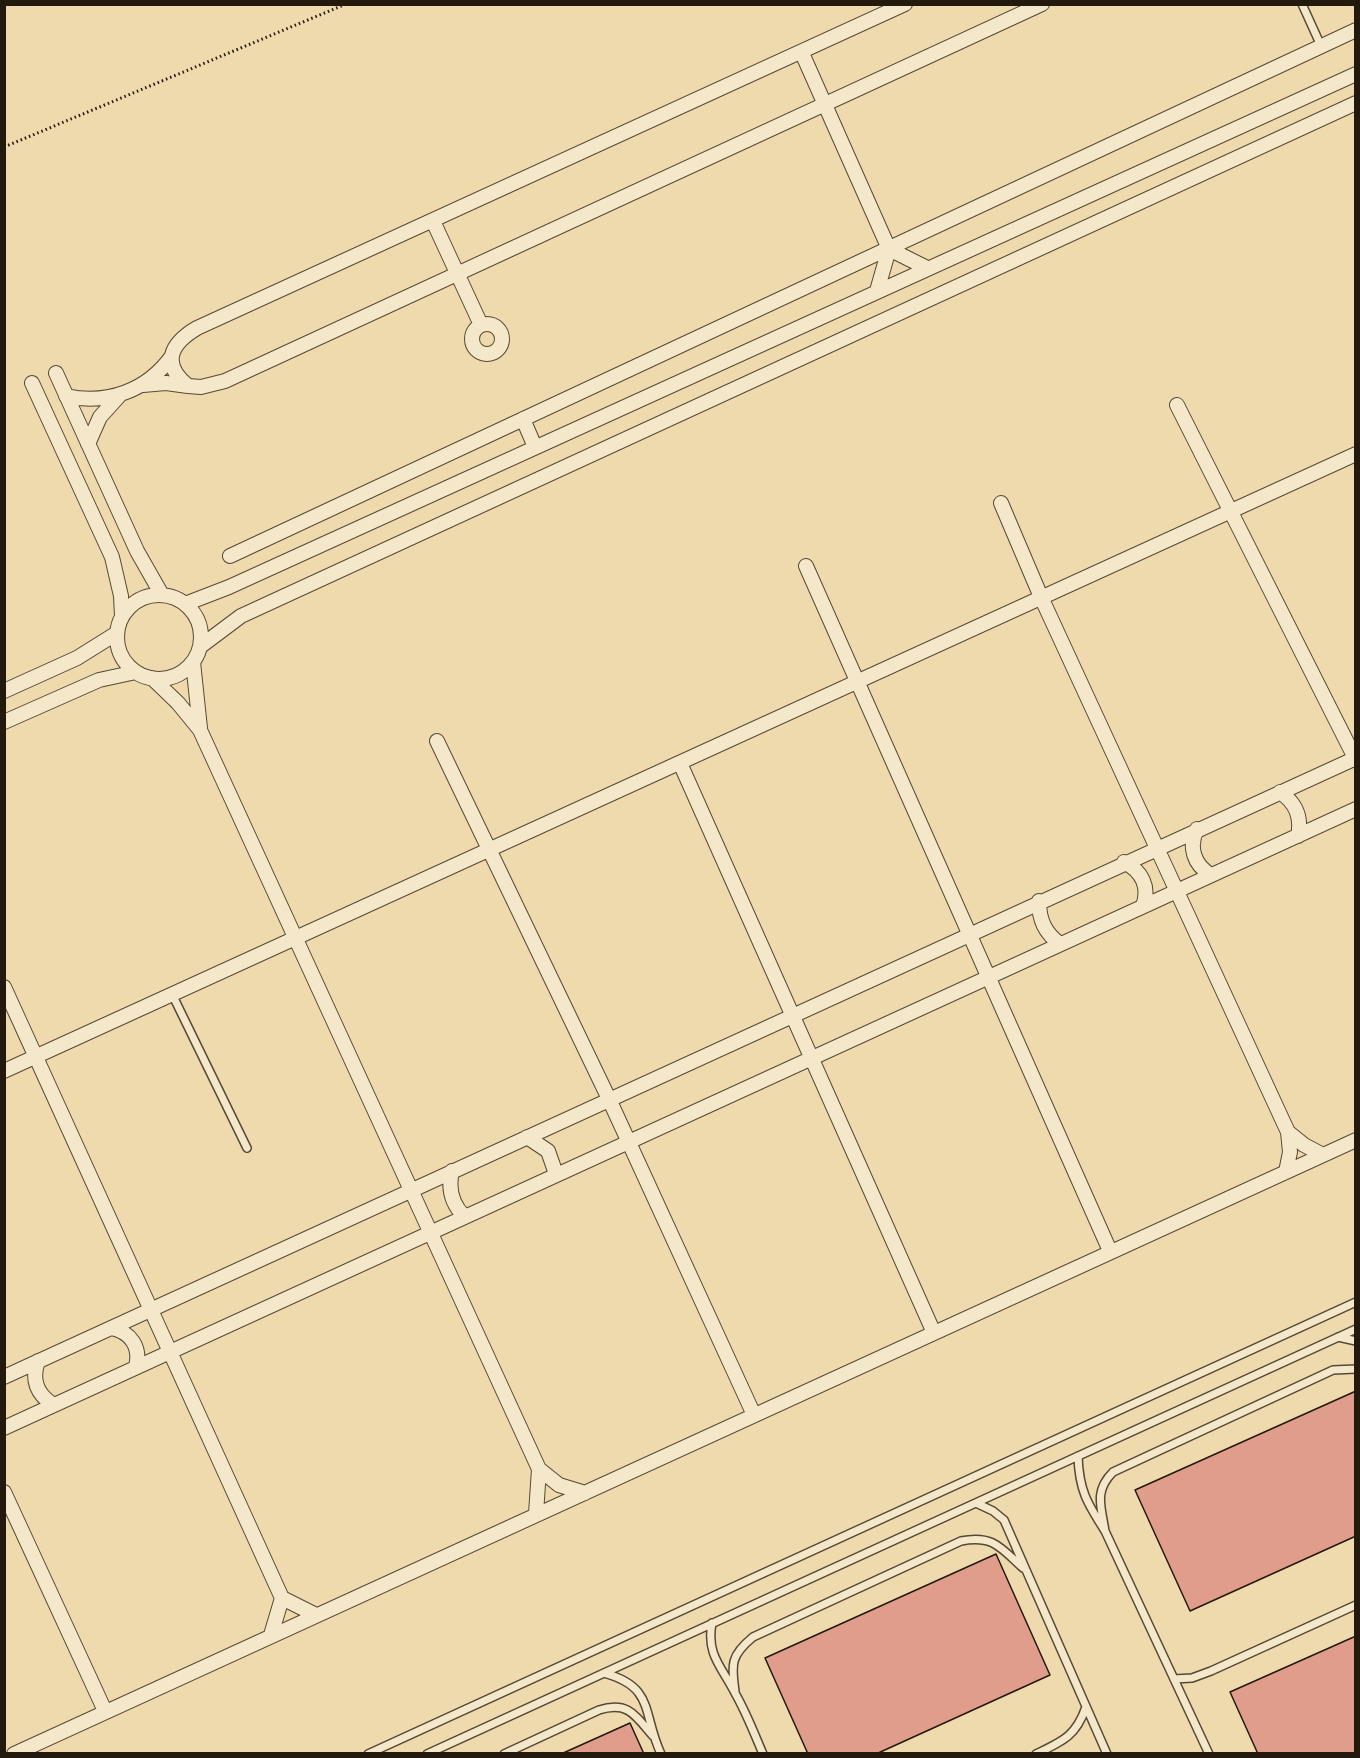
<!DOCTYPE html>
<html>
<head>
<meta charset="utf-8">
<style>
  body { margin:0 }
  #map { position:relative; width:1360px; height:1758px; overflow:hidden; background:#efdaad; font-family:"IM FELL Great Primer",serif }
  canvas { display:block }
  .frame { position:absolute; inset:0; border:6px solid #23190d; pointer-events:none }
</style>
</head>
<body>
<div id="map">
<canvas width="1360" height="1758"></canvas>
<div class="frame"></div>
</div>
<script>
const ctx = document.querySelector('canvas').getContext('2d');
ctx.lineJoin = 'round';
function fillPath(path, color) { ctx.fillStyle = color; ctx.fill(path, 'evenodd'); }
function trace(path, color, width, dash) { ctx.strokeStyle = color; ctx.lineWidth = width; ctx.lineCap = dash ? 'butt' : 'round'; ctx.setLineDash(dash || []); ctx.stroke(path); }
const building = new Path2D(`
  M1356 1391V1536L1190 1611 1135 1490Z
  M996 1554 1050 1675 876 1754H808L765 1658Z
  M1356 1636V1754H1258L1230 1692Z
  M630 1723 644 1754H561Z`);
const path = new Path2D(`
  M4 147 346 4`);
const service = new Path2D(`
  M1302 4 1322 48
  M172 994 247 1148
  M1338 1337 1356 1341
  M1078 1456C1079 1490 1087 1503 1105 1531L1209 1754
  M976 1503 993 1511 1004 1520 1107 1754
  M1105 1531C1101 1506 1094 1491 1113 1472L1333 1370 1356 1369
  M712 1623C706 1655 722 1667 735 1693 746 1712 754 1733 763 1754
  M604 1673C655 1687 642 1713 661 1754
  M1174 1679 1192 1678 1211 1671 1356 1605
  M735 1691C731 1664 731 1655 753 1637L961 1541C993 1535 1000 1547 1023 1568
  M368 1754 1356 1302
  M427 1754 1356 1329
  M504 1754 599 1710C628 1701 635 1715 653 1736
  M1036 1754C1063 1741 1076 1736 1086 1707`);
const minor = new Path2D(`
  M905 4 197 328C170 344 161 364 188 386L201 387 225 381 1042 4
  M802 53 889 249 877 291
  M433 221 481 325
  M889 249 927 268
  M472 339a15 15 0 1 1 30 0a15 15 0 1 1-30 0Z
  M56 373 137 551 162 595
  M32 383 112 557 121 596 122 616
  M143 385 166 383 188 386
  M66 396C107 405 147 391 172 356
  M1177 405 1356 760
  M523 419 535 447
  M88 444 100 417 119 396
  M1001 503 1041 597 1288 1132 1304 1145 1323 1155
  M230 556 1356 30
  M806 566 1110 1251
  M117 637a42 42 0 1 1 84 0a42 42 0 1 1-84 0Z
  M185 604 229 587 1356 74
  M201 646 241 616 1356 103
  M193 662 200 728
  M152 678 178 703 200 730 539 1469 536 1514
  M4 691 77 658 117 633
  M4 722 99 680 136 672
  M437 741 609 1099 754 1415
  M680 763 934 1333
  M1280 792C1296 803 1302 817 1298 836
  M1197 829C1188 847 1194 865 1211 875
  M1124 862C1142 871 1150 887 1143 906
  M1039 901C1039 920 1045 933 1060 944
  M4 987 282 1598 316 1615
  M4 1071 1356 454
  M527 1137 548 1151 556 1174
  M452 1171C448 1188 451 1203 464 1216
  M1286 1172 1290 1152 1288 1132
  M111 1328C131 1332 141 1347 136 1367
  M38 1361C31 1380 37 1395 54 1405
  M4 1377 1356 758
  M4 1428 1356 809
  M539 1469 559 1485 585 1493
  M4 1492 105 1711
  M271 1635 282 1598
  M14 1754 1356 1140`);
fillPath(building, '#e09d8c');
trace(building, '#23190d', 1.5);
trace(service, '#564935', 10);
trace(minor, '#564935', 16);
trace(path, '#23190d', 3, [1.5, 3]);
trace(service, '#f5e7ca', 7);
trace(minor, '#f5e7ca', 14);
</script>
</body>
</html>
